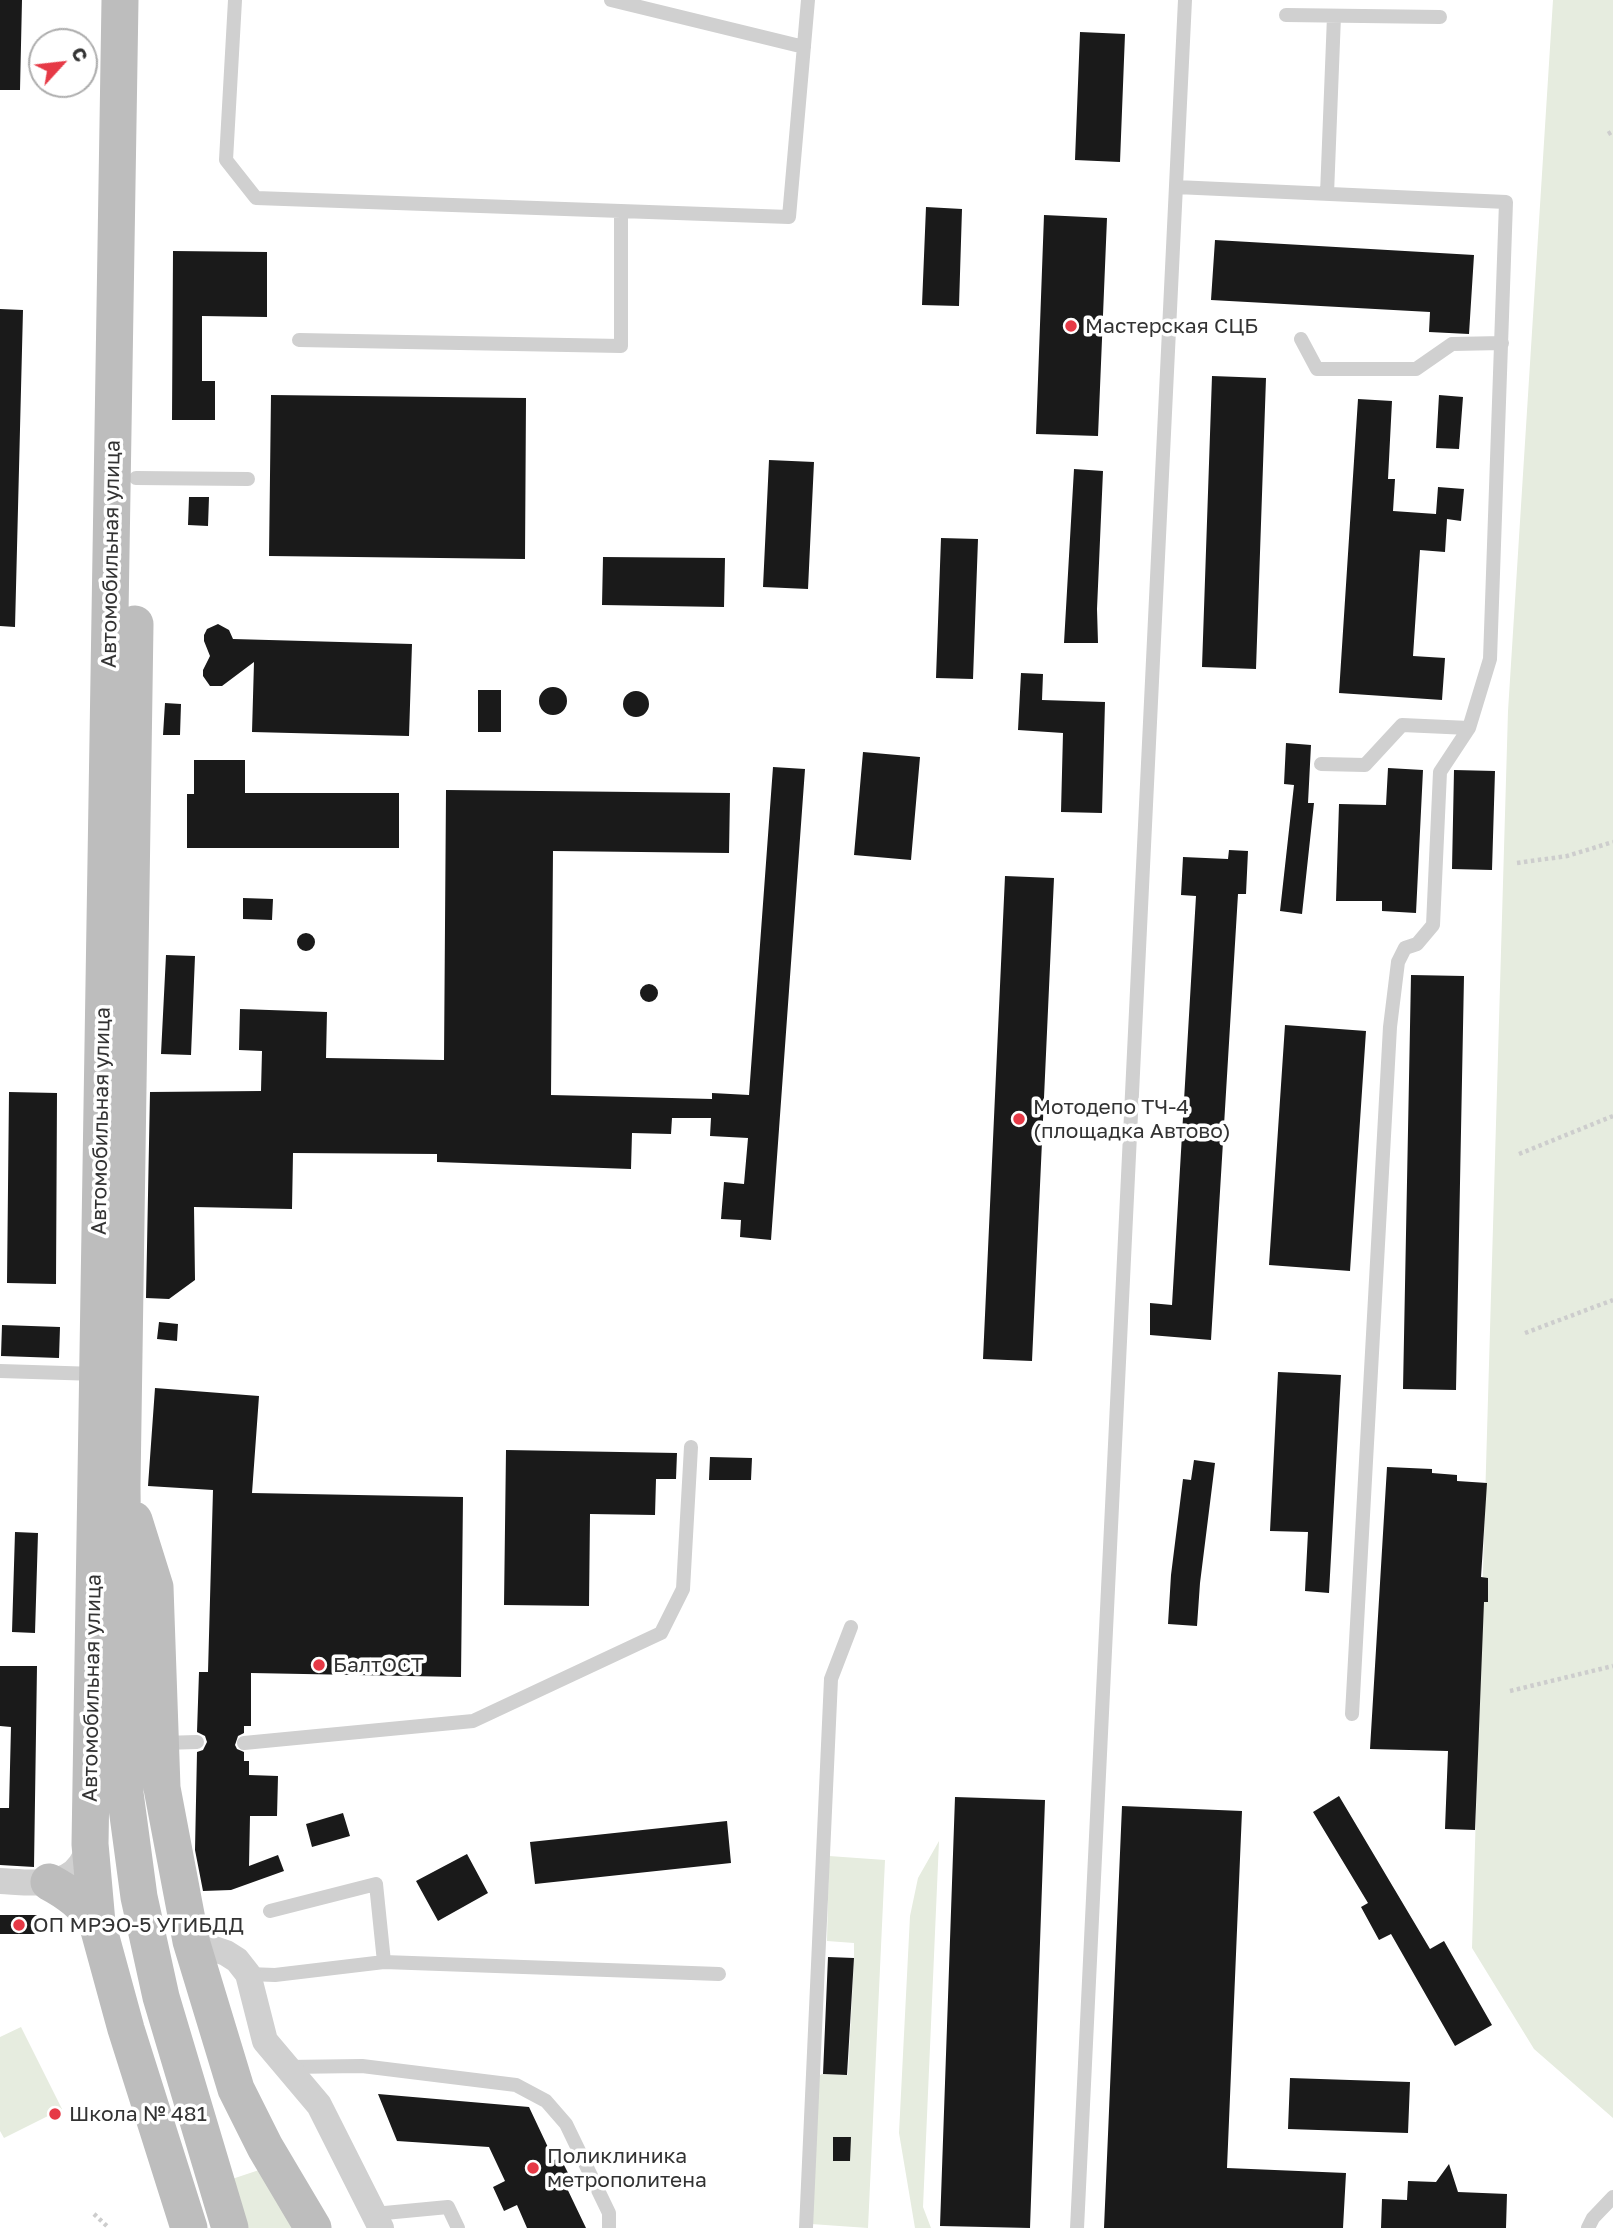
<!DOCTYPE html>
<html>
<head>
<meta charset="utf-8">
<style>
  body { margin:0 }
  #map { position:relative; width:1613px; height:2228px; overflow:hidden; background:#fff; font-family:"Golos Text",sans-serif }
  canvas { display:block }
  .north { position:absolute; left:28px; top:28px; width:70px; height:70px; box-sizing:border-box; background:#fff; border:2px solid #adadad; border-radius:50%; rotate:63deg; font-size:19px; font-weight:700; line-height:28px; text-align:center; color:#333 }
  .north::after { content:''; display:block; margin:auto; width:24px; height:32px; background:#e63946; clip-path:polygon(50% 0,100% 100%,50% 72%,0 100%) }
</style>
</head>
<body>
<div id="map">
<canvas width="1613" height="2228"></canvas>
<div class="north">С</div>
</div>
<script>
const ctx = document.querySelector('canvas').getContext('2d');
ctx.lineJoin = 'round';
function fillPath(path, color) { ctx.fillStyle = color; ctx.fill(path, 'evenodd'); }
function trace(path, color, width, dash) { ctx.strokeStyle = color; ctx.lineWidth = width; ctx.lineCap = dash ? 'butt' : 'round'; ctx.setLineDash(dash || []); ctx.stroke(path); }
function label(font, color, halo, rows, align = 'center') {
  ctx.font = font + ' "Golos Text",sans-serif'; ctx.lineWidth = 7; ctx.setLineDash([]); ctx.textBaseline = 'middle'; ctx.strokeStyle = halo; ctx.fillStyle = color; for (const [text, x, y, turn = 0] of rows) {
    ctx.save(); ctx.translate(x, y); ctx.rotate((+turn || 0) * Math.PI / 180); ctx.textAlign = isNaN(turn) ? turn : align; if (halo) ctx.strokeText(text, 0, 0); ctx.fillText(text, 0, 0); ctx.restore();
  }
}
const green = new Path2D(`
  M1553 0H1613V2118L1534 2049 1472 1948 1508 711Z
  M939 1841 923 2207 931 2228H915L899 2133 910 1916 918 1878Z
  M829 1856 885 1860 868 2228 811 2224 817 2077 822 2074 848 2075 854 1958V1943L827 1941Z
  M21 2027 62 2109 4 2138 0 2131V2037Z
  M265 2168 305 2228H245L229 2180Z`);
const building = new Path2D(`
  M0 0H22L20 90H0Z
  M1080 32 1125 34 1120 162 1075 160Z
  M926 207 962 209 959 306 922 305Z
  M1044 215 1107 218 1098 436 1036 434Z
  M1215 240 1474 255 1469 334 1429 332 1430 312 1211 300Z
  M173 251 267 252V317L202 316V381H215V420H172Z
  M0 309 23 310 15 627 0 626Z
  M1212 376 1266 378 1256 669 1202 667Z
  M271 395 526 398 525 559 269 556Z
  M1439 395 1463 397 1459 449 1436 448Z
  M1358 399 1392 401 1388 479H1395L1393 511 1436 514 1438 487 1464 489 1461 521 1447 519 1445 552 1420 550 1413 656 1445 658 1442 700 1339 693Z
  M769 460 814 462 808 589 763 587Z
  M1074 469 1103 471 1097 609 1098 643H1064Z
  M189 497H209L208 526 188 525Z
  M941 538 978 539 973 679 936 678Z
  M603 557 725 558 724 607 602 605Z
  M218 624 229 630 233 639 412 644 409 736 252 732 254 662 222 686H210L203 676V670L210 656 204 641V635L207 629Z
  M1021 673 1043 674 1042 700 1105 702 1102 813 1061 812 1063 733 1018 730Z
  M539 701a14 14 0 1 1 28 0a14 14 0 1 1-28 0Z
  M478 690H501V732H478Z
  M623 704a13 13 0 1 1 26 0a13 13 0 1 1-26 0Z
  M165 703 181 704 180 735H163Z
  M1286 743 1311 745 1308 803H1314L1302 914 1280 911 1294 785 1284 784Z
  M863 752 920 757 911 860 854 855Z
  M194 760H245V793H399V848H187V794H194Z
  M773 767 805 769 771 1240 740 1237 741 1220 721 1219 724 1182 744 1184 748 1138 710 1136 711 1118H672L671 1134 632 1133 631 1169 437 1162V1154L293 1153 292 1209 194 1207 195 1280 169 1299 146 1298 150 1092 261 1091 262 1051 239 1050 240 1009 327 1012 326 1058 444 1060 446 790 730 793 729 853 553 851 551 1095 712 1099V1093L749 1095Z
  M1388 768 1423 770 1416 913 1382 911V901H1336L1339 804 1386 805Z
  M1454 770 1495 771 1492 870 1452 869Z
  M1229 850 1248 851 1246 894H1238L1211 1340 1150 1335V1303L1172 1305 1196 896 1181 895 1183 857 1228 859Z
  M1005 876 1054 878 1032 1361 983 1359Z
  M243 898 273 899 272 920 243 919Z
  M297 942a9 9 0 1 1 18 0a9 9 0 1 1-18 0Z
  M166 955 195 956 191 1055 161 1054Z
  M1411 975 1464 976 1456 1390 1403 1389Z
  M640 993a9 9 0 1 1 18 0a9 9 0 1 1-18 0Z
  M1285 1025 1366 1031 1350 1271 1269 1265Z
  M9 1092 57 1093 56 1284 7 1283Z
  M159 1322 178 1324 177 1341 157 1339Z
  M2 1325 60 1327 59 1358 1 1356Z
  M1278 1372 1341 1375 1329 1593 1305 1591 1308 1532 1270 1531Z
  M155 1388 259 1396 252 1493 463 1497 461 1677 251 1673V1726H244V1733L238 1736 235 1745 237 1749 244 1752V1761H249V1775L278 1776 277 1816H250L249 1866 278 1855 284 1871 231 1890 203 1891 195 1850 197 1752 203 1750 207 1742 205 1736 197 1732 199 1672H208L213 1490 148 1486Z
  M506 1450 677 1453 676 1479H656L655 1515 590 1514 589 1606 504 1605Z
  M710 1457 752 1458 751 1480H709Z
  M1194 1460 1215 1463 1200 1583 1197 1626 1168 1624 1171 1575 1183 1479 1191 1480Z
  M1387 1467 1432 1469V1473L1457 1475V1481L1487 1483 1481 1577 1488 1578V1602H1484L1475 1830 1445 1829 1448 1751 1370 1749Z
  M15 1532 38 1533 35 1633 12 1632Z
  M0 1666H37L34 1867 0 1865V1808H9L11 1727 0 1726Z
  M1339 1796 1430 1949 1444 1941 1492 2025 1455 2046 1391 1934 1379 1940 1361 1907 1368 1903 1313 1812Z
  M955 1797 1045 1800 1030 2228 940 2226Z
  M1122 1806 1242 1811 1227 2168 1346 2173 1343 2228H1104Z
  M343 1813 350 1836 312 1847 306 1824Z
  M727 1821 731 1863 535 1884 530 1842Z
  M467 1854 488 1893 438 1921 416 1881Z
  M0 1915H38V1934H0Z
  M828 1957 854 1958 847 2075 823 2074Z
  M1290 2078 1410 2082 1408 2133 1288 2129Z
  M378 2094 529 2107 554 2160 560 2157 570 2177 563 2180 586 2228H527L517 2205 504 2211 493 2187 505 2181 489 2147 397 2141Z
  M833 2137H851L850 2161H833Z
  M1449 2164 1458 2192 1507 2194 1506 2228H1381L1382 2199 1407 2200 1408 2181 1436 2182Z`);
const path = new Path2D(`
  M1608 134 1613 131
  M1517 863 1567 856 1613 842
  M1519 1154 1613 1116
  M1525 1333 1613 1300
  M1510 1691 1613 1666
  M94 2214 109 2228`);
const lane = new Path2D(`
  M235 0 226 160 256 198 789 217 808 0
  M611 0 804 47
  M1286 15 1440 17
  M1176 187 1506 202 1490 659 1469 728 1402 725 1365 765 1321 764
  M1327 194 1334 16
  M1301 339 1317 369H1416L1452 344 1502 343
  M299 340 621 346V211
  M136 478 248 479
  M0 1371 97 1374
  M1352 1714 1390 1027 1398 962 1405 948 1417 944 1433 925 1440 772 1469 728
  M162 1743 197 1742
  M244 1743 473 1721 661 1633 683 1589 691 1447
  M270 1911 376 1884 384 1962
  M248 1974 275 1975 384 1962 719 1974
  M287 2067 362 2066 516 2085 546 2101 566 2124 609 2213V2228
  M374 2214 448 2207 458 2228
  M806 2228 831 1679 851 1627
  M1077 2228 1185 0
  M1588 2228 1593 2218 1613 2197`);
const street = new Path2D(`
  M0 1881C26 1882 64 1889 80 1865 85 1859 87 1850 90 1844
  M191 1941 226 1953 237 1960 248 1974 265 2041 319 2105 381 2228`);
const secondary = new Path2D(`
  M120 0 90 1844 97 1923 126 2029 189 2228
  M135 624 122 1485 125 1793 139 1897 161 1997 230 2228
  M134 1520 155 1587 162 1788 191 1941 236 2089 265 2147 313 2228
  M49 1882C70 1893 83 1904 97 1923`);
const markers = [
  [1071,326,7,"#e63946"],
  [1019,1119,7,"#e63946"],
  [319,1665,7,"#e63946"],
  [19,1925,7,"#e63946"],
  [55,2114,7,"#e63946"],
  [533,2168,7,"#e63946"]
];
const poiNames = [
  ["Мастерская СЦБ",1085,326],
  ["Мотодепо ТЧ-4",1033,1107],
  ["(площадка Автово)",1033,1131],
  ["БалтОСТ",333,1665],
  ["ОП МРЭО-5 УГИБДД",33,1925],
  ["Школа № 481",69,2114],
  ["Поликлиника",547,2156],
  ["метрополитена",547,2180]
];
const streetNames = [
  ["Автомобильная улица",111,554,-89],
  ["Автомобильная улица",101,1121,-89],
  ["Автомобильная улица",92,1688,-89]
];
fillPath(green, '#e6ecdf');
fillPath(building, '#1a1a1a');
trace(path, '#cdcdcd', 4.5, [3.5, 3.5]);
trace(lane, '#d0d0d0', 14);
trace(street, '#d0d0d0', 26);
trace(secondary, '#bdbdbd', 37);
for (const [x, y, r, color] of markers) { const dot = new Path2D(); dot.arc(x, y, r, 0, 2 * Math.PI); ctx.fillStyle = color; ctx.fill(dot); trace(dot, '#fff', 2.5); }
label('21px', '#333', '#fff', poiNames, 'left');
label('21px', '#333', '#fff', streetNames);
</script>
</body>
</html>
